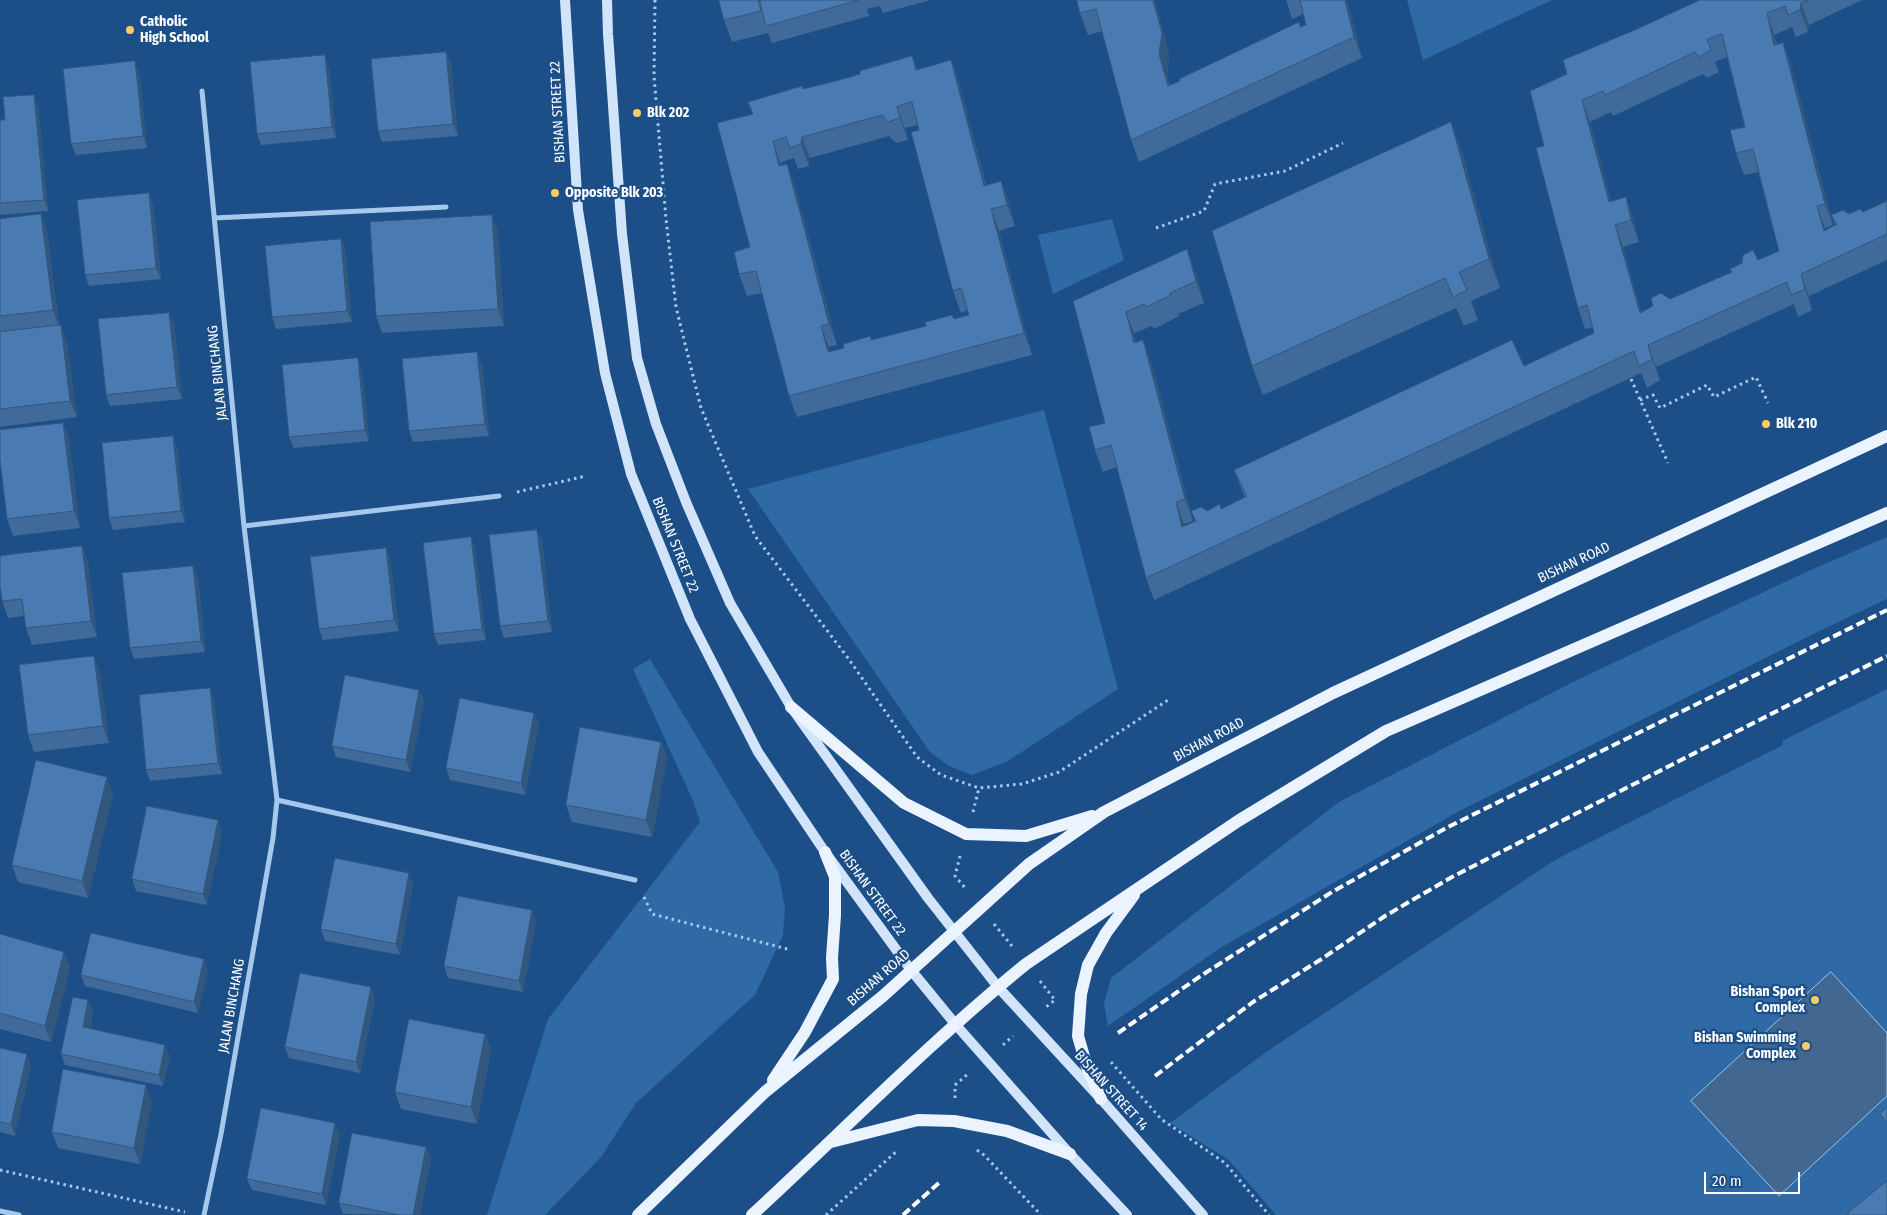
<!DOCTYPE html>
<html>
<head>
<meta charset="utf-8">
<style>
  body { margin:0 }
  #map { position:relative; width:1887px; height:1215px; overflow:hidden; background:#1c4f88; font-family:"Fira Sans Condensed",sans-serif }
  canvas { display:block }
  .scale { position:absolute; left:1704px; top:1172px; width:96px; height:22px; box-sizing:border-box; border:2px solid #fff; border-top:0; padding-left:6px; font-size:15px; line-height:18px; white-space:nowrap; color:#fff; -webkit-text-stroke:4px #1c4f88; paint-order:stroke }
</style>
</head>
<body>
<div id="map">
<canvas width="1887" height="1215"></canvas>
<div class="scale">20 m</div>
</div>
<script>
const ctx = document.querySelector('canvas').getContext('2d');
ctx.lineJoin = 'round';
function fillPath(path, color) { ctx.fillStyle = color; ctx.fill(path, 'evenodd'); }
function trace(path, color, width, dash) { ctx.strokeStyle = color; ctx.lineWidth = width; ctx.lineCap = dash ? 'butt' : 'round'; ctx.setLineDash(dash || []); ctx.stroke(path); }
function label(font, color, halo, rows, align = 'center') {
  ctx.font = font + ' "Fira Sans Condensed",sans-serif'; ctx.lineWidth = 4.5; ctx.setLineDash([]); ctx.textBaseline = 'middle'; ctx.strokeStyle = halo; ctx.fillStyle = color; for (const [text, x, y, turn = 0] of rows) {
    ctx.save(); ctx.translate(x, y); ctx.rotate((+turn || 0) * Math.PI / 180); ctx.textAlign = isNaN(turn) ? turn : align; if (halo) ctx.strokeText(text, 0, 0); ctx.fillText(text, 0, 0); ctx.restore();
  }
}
const green = new Path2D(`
  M1407 0H1552L1423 60Z
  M1112 219 1124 260 1053 294 1038 235Z
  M1044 410 1118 689 1008 761 972 775 949 766 930 752 748 489Z
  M1887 537V599L1817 632 1461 810 1220 948 1108 1026 1104 1004 1111 978 1339 802 1581 678 1804 573Z
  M650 659 778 872 785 908 783 935 755 995 636 1103 601 1157 545 1215H487L548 1019 700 822 694 803 633 669Z
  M1887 689V1215H1276L1229 1160 1170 1123 1269 1050 1555 860 1783 745 1782 741Z`);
const water = new Path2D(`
  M1831 972 1887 1033V1096L1779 1196 1691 1101Z`);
const path = new Path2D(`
  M655 0 654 76 666 219 676 307 701 408 755 536 848 658 917 757 941 775 979 788 1022 784 1059 772 1171 698
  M1156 228 1204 211 1215 184 1285 171 1343 143
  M1631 379 1668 463
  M1640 400 1653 395 1660 408 1707 385 1714 397 1756 377 1768 403
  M517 492 586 476
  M973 812 979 788
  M960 856 955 876 967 890
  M644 897 652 914 791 950
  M994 924 1012 946
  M1040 981 1055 1000 1046 1007
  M1003 1045 1013 1036
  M1111 1062 1161 1119 1225 1163 1269 1215
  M955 1098V1085L969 1073
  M977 1150 984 1155 1041 1215
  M0 1170 185 1212
  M826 1215 898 1150`);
const street = new Path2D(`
  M202 91 244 526 277 800 273 838 221 1134 204 1215
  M214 218 446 207
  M244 526 499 496
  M277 800 635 880
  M0 1211 19 1215`);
const secondary = new Path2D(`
  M565 0 578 210 605 373 631 474 690 619 758 752 825 852 911 970 956 1025 1070 1154 1127 1215
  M607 0 608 34 622 234 637 358 656 424 686 502 730 603 791 707 928 898 998 987 1101 1099 1203 1215`);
const primary = new Path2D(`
  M791 707 904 803 966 834 1026 836 1092 816
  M773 1080 805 1032 833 979 832 958 835 915V877L825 852
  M1101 1099 1087 1067 1078 1036 1081 994 1088 965 1106 933 1134 895
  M831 1142 918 1120 954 1121 1007 1131 1070 1154
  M638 1215 765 1092 883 996 1029 864 1104 812 1333 693 1887 436
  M752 1215C843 1131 930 1042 1026 964L1238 821 1386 731 1887 513`);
const rail = new Path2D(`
  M1118 1033 1202 975 1332 892 1448 827 1887 610
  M1155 1076 1253 1002 1320 960 1385 916 1452 877 1822 688 1887 656
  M903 1215 941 1181`);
const wall = new Path2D(`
  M719 0H931L883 13 880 6 867 9 869 16 772 43 768 33 732 42 724 20Z
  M1077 0H1155L1169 55 1167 76 1170 85 1180 81 1299 22 1301 27 1306 25 1303 14 1292 19 1286 0H1347L1362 58 1139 162 1131 140 1102 31 1088 35 1080 13Z
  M1700 0H1862L1809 25 1808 32 1796 37 1792 27 1774 35 1777 44 1783 43 1791 64 1833 225 1825 228V230L1835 225 1831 215 1863 212 1887 201V260L1809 296 1812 310 1798 317 1794 304 1656 367 1660 380 1647 388 1641 373 1154 600 1146 578 1117 467 1103 472 1095 450 1105 423 1073 301 1195 271 1204 303 1178 314 1179 316 1154 329 1152 326 1134 333 1136 342 1151 361 1193 521 1184 524V526L1195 521 1191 511H1207L1221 509 1245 498 1234 470 1524 366 1594 333 1593 327 1585 329 1578 308 1544 146 1567 74 1637 29ZM1727 57 1745 127 1736 153 1744 175 1758 172 1779 251 1758 260 1730 269 1731 272 1670 299 1641 312 1623 247 1639 242 1633 218 1626 197 1611 201 1590 122 1611 112 1613 116 1703 74 1707 78 1719 72 1715 62Z
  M446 52 451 64 458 136 382 142 378 131Z
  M912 56 917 70 951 60 959 82 986 185 1001 181 1009 202 1015 226 999 231 1032 355 797 417 789 396 762 293 747 296 739 274 750 247 753 114 832 82 860 74ZM918 125 953 291 961 313 968 310 969 315 830 352 829 347 837 345 813 253 795 186 781 166 780 163 794 158 798 169 809 166 810 158 889 136 896 143 908 140 905 128Z
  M329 67 336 138 261 145 257 134Z
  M139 73 147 148 76 155 71 144Z
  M38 106 48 211 0 215V120H5Z
  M1462 152 1500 288 1471 301 1478 320 1464 326 1456 308 1263 395 1252 366Z
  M149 193 153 204 161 279 89 286 85 275Z
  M41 214 47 231 59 325 67 342 77 417 0 427V219Z
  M498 232 504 326 382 333 376 316Z
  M341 239 345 250 352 322 276 329 272 317Z
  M169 313 174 324 182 399 110 406 106 395Z
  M482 364 489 436 413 442 409 431Z
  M362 370 369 441 294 448 289 437Z
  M63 423 69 439 80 528 13 536 7 519Z
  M177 447 185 522 113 530 109 518Z
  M471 537 475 549 486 640 438 645 434 634Z
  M542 541 552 632 504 638 500 626Z
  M82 546 88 563 97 637 32 645 26 628 24 616 8 618 2 601Z
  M386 548 390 560 399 631 323 640 319 629Z
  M198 577 205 652 134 659 130 648Z
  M94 656 100 673 109 743 34 752 28 735Z
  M419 690 424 701 410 772 336 757 332 746Z
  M214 699 222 774 150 781 146 770Z
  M539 724 525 795 450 780 446 768Z
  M661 742 667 759 652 837 572 822 566 805Z
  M113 794 88 898 18 882 12 865Z
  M218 820 222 832 207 905 136 891 132 879Z
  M409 873 413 884 400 955 325 941 321 929Z
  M532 910 536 922 523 992 448 978 444 966Z
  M0 934 64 952 70 969 51 1042 0 1029Z
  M208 971 198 1013 85 986 81 975Z
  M375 999 360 1073 289 1058 285 1047Z
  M88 1000 93 1012 90 1028 170 1056 163 1086 65 1065 61 1054Z
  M485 1034 491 1050 477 1124 401 1109 395 1092Z
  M0 1048 31 1066 15 1136 0 1132Z
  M152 1102 140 1164 58 1148 52 1132Z
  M1887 1107V1126L1882 1119 1880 1114Z
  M340 1134 326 1205 252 1190 247 1179Z
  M426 1147 431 1159 420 1215 343 1214 339 1203Z`);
const shadedWall = new Path2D(`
  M1153 0H1155L1169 55 1167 76 1176 107 1168 86 1159 54Z
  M1345 0H1347L1362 58 1354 37Z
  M1801 3 1809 25 1808 32 1800 10Z
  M1767 13 1774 35 1782 66 1774 45Z
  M1783 43 1791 64 1833 225 1825 204Z
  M446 52 451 64 458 136 453 124Z
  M325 55 329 67 336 138 332 127Z
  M951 60 959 82 991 207 984 186Z
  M135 61 139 73 147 148 143 136Z
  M34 95 38 106 48 211 44 200Z
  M1582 100 1590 122 1617 223 1609 202Z
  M897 107 905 128 908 140 900 118Z
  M1451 122 1462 152 1500 288 1489 259Z
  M802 137 810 158 809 166 801 144Z
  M773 141 780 163 787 188 779 166Z
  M787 164 795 186 837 345 829 324Z
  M1001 181 1009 202 1015 226 1007 205Z
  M149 193 153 204 161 279 156 268Z
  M1626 197 1633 218 1639 242 1631 220Z
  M1817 206 1825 228 1832 252 1824 231Z
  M991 209 999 231 1032 355 1024 333Z
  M41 214 47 231 59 327 53 310Z
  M492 215 498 232 504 326 498 309Z
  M1615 225 1623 247 1647 335 1640 313Z
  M341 239 345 250 352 322 347 311Z
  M1187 249 1195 271 1204 303 1196 281Z
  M1801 274 1809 296 1812 310 1805 289Z
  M1126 312 1134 333 1142 364 1134 343Z
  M169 313 174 324 182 399 177 387Z
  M61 325 67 342 77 417 70 401Z
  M821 326 829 347 836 374 828 352Z
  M1143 340 1151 361 1193 521 1185 499Z
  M1648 345 1656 367 1660 380 1652 359Z
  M477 352 482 364 489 436 485 424Z
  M358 358 362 370 369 441 365 430Z
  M63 423 69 439 80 528 74 511Z
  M173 436 177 447 185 522 181 511Z
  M1176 502 1184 524 1189 549 1182 527Z
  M537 530 542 541 552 632 548 621Z
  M471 537 475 549 486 640 482 629Z
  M82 546 88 563 97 637 91 621Z
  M386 548 390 560 399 631 394 620Z
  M193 566 198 577 205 652 201 641Z
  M94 656 100 673 109 743 103 726Z
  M210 688 214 699 222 774 218 763Z
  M419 690 424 701 410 772 406 760Z
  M534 713 539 724 525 795 521 783Z
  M661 742 667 759 652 837 646 820Z
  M107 777 113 794 88 898 82 881Z
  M218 820 222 832 207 905 203 894Z
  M409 873 413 884 400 955 396 944Z
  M532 910 536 922 523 992 519 981Z
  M64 952 70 969 51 1042 45 1026Z
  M204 959 208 971 198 1013 194 1002Z
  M371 987 375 999 360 1073 356 1062Z
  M88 1000 93 1012 88 1038 83 1027Z
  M485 1034 491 1050 477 1124 471 1107Z
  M165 1045 170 1056 163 1086 159 1075Z
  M27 1054 31 1066 15 1136 11 1124Z
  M146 1085 152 1102 140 1164 134 1148Z
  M335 1123 340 1134 326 1205 322 1194Z
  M426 1147 431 1159 420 1215H413Z`);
const building = new Path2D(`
  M719 0H758L761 11 724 20Z
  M760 0H859L766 26Z
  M1077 0H1153L1162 33 1159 54 1168 86 1180 81 1179 79 1299 22 1300 27 1306 25 1300 0H1345L1354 37 1131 140 1096 9 1080 13Z
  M1700 0H1808L1801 3 1800 10 1788 15 1785 6 1767 13 1774 45 1783 43 1825 204 1817 206 1824 231 1837 224 1831 215 1843 210 1849 214 1860 209 1863 212 1887 201V234L1801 274 1805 289 1791 295 1787 282 1648 345 1652 359 1639 366 1634 351 1146 578 1111 445 1095 450 1089 427 1105 423 1073 301 1187 249 1196 281 1170 293 1171 295 1146 307 1144 304 1126 312 1134 343 1143 340 1185 499 1176 502 1182 527 1196 521 1191 511 1201 507 1207 511 1220 504 1221 509 1247 496 1234 470 1512 340 1524 366 1594 333 1587 305 1578 308 1536 148 1544 146 1530 91 1567 74 1563 60 1637 29ZM1722 34 1745 127 1730 130 1736 153 1753 149 1779 251 1758 260 1753 250 1743 255 1742 263 1730 269 1732 272 1670 299 1661 293 1651 298 1653 306 1640 313 1615 225 1631 220 1626 197 1609 202 1582 100 1603 91 1605 95 1695 52 1699 57 1711 50 1707 40Z
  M446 52 453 124 378 131 371 59Z
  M325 55 332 127 257 134 250 62Z
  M912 56 916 70 951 60 984 186 1001 181 1007 205 991 209 1024 333 789 396 756 271 739 274 734 252 750 247 717 123 753 114 748 102 802 86 803 89 832 82 860 74V71ZM912 102 919 130 911 132 953 291 961 288 969 315 954 319 952 315 925 322 926 326 871 340V336L843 344 844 348 828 352 821 326 829 324 805 231 787 164 779 166 773 141 786 137 790 148 801 144 802 137 882 115 888 122 900 118 897 107Z
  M135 61 143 136 71 144 63 69Z
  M34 95 44 200 0 203V120H5L3 97Z
  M1451 122 1489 259 1459 272 1467 290 1453 297 1445 278 1252 366 1212 231Z
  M149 193 156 268 85 275 77 200Z
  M41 214 53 310 0 316V219Z
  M492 215 498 309 376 316 370 222Z
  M341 239 347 311 272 317 265 246Z
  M169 313 177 387 106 395 98 319Z
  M61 325 70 401 0 409V332Z
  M477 352 485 424 409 431 402 359Z
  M358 358 365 430 289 437 282 365Z
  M63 423 74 511 7 519 0 460V430Z
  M173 436 181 511 109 518 102 443Z
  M537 530 548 621 500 626 489 535Z
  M471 537 482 629 434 634 423 543Z
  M82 546 91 621 26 628 22 599 2 601 0 586V556Z
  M386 548 394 620 319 629 310 557Z
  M193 566 201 641 130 648 122 573Z
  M94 656 103 726 28 735 19 665Z
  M345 675 419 690 406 760 332 746Z
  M210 688 218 763 146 770 139 695Z
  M460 698 534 713 521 783 446 768Z
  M580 727 661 742 646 820 566 805Z
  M36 760 107 777 82 881 12 865Z
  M147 806 218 820 203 894 132 879Z
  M335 858 409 873 396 944 321 929Z
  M458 896 532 910 519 981 444 966Z
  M91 933 204 959 194 1002 81 975Z
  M0 934 64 952 45 1026 0 1013Z
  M300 973 371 987 356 1062 285 1047Z
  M73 997 88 1000 83 1027 165 1045 159 1075 61 1054Z
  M409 1019 485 1034 471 1107 395 1092Z
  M0 1048 27 1054 11 1124 0 1122Z
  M63 1069 146 1085 134 1148 52 1132Z
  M1887 1107V1123L1880 1114Z
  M261 1108 335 1123 322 1194 247 1179Z
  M352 1133 426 1147 413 1215H399L339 1203Z
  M1887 1181V1215H1847L1850 1211Z`);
const markers = [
  [130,30,5,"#fccb63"],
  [637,113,5,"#fccb63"],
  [555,193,5,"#fccb63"],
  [1766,424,5,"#fccb63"],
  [1815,1000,5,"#fccb63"],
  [1806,1046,5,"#fccb63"]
];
const poiNames = [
  ["Catholic",140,22],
  ["High School",140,38],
  ["Blk 202",647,113],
  ["Opposite Blk 203",565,193],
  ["Blk 210",1776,424],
  ["Bishan Sport",1805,992,"right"],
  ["Complex",1805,1008,"right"],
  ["Bishan Swimming",1796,1038,"right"],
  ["Complex",1796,1054,"right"]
];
const streetNames = [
  ["BISHAN STREET 22",558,112,-93],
  ["JALAN BINCHANG",218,373,-96],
  ["BISHAN STREET 22",675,545,68],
  ["BISHAN ROAD",1574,563,-25],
  ["BISHAN ROAD",1209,740,-28],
  ["BISHAN STREET 22",872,893,54],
  ["BISHAN ROAD",879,978,-41],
  ["JALAN BINCHANG",232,1006,-80],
  ["BISHAN STREET 14",1111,1091,48]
];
fillPath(green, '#2f69a6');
fillPath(water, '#426790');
trace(water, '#99c3ee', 1);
trace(path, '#a6c8ec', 3, [2.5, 4]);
trace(street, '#a6c8ec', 5);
trace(secondary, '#d2e4f9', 10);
trace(primary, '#ebf3ff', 12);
trace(rail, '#fff', 4, [9, 4]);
fillPath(wall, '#3f6a99');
fillPath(shadedWall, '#33567d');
fillPath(building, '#497bb2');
trace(building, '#33567d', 1);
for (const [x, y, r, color] of markers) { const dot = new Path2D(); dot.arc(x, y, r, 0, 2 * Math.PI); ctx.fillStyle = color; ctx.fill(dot); trace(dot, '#1c4f88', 2); }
label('bold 14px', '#fff', '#1c4f88', poiNames, 'left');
label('14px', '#fff', '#1c4f88', streetNames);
</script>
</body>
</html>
